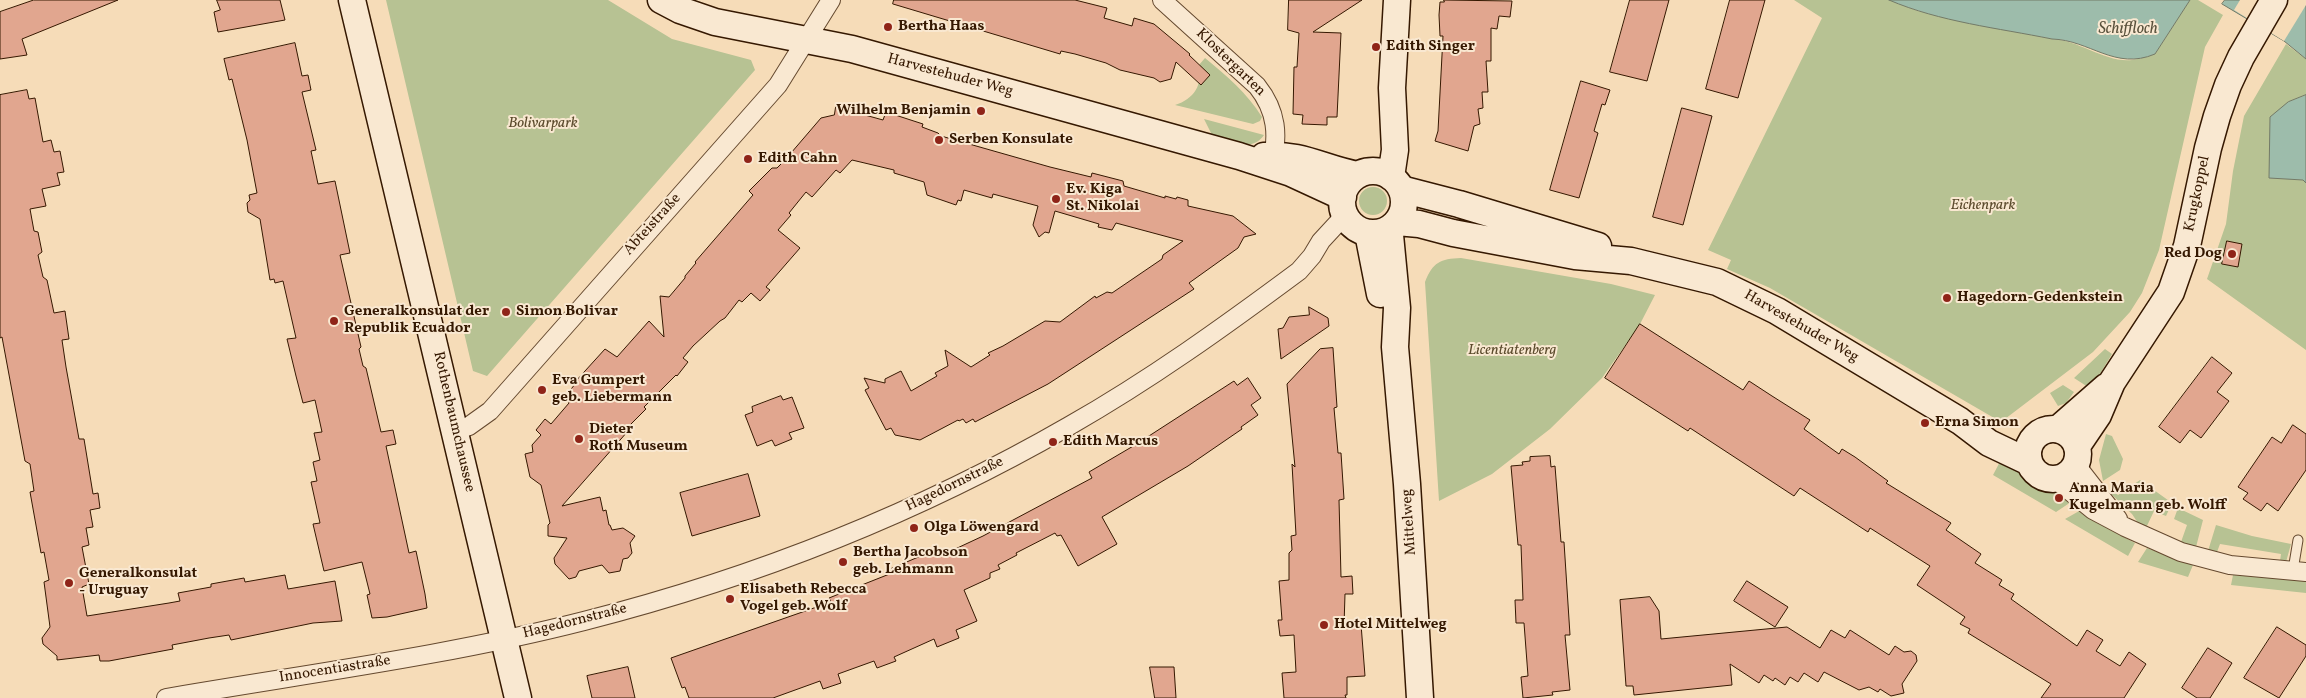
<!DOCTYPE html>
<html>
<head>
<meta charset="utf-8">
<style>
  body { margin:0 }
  canvas { display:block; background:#f6dcb8 }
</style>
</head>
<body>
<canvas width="2306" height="698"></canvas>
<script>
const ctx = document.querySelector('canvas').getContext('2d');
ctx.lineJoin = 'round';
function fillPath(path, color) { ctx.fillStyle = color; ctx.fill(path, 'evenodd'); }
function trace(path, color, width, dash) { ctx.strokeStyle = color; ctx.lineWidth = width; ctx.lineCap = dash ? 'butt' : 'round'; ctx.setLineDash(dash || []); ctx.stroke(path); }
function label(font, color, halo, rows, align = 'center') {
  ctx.font = font + ' Vollkorn,serif'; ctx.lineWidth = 4; ctx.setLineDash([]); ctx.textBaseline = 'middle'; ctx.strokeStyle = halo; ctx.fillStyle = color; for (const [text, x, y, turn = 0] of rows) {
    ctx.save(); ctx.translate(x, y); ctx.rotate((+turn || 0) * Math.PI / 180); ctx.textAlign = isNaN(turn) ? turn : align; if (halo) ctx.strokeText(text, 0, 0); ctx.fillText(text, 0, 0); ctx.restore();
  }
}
const green = new Path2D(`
  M386 0H608L672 39 751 60 755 70 487 376 473 371Z
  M1794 0H1889L1918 11 2052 39C2079 40 2106 63 2132 60 2140 59 2148 56 2155 54L2190 0H2198L2223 15 2205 47 2159 250 2142 293 2130 312 2093 352 2001 422 1770 288 1727 269 1731 260 1708 250 1822 18Z
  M2286 44 2306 59V95L2288 102 2269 177 2303 180 2306 183V350L2207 279 2226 224 2233 171 2244 116Z
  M1205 58C1227 76 1247 93 1262 117L1260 121 1253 124 1175 105C1194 99 1203 85 1199 65Z
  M1204 119 1264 135C1252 153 1229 141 1213 137Z
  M1359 201a14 14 0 1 1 28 0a14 14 0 1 1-28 0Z
  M1461 258 1611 284 1655 295 1639 326 1602 378 1550 429 1492 474 1439 501 1425 282C1433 262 1440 259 1461 258Z
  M2105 349 2112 354 2091 389 2074 378Z
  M2063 385 2074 392 2066 403 2058 406 2050 393Z
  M2106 434 2112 436 2123 459 2120 470 2103 481 2099 460Z
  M2003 456 2032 482 2061 493 2071 502 2056 512 1993 475Z
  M2140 480 2172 503 2166 516 2154 511 2146 528 2138 523 2132 514 2110 493 2113 491 2118 495Z
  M2178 508 2203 520 2196 547 2181 542 2187 525 2174 519Z
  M2081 510 2097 523 2135 543 2128 556 2065 519Z
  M2216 525 2252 536 2291 544 2286 562 2280 561 2281 554 2220 544 2217 552 2208 551Z
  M2147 548 2193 565 2188 577 2138 562Z
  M2233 575 2306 581V593L2231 585Z`);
const water = new Path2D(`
  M1889 0H2190L2155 54C2115 71 2090 40 2052 39 1998 28 1940 22 1889 0Z
  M2225 0H2306V59L2284 41 2222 4Z
  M2306 95V183L2303 180 2269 178 2270 117 2288 102Z`);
const pier = new Path2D(`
  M2240 0H2306V5L2284 41 2234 10Z`);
const building = new Path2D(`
  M34 0H118L22 39 27 55 0 59V12Z
  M217 0H280L285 20 218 32 214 12 220 10Z
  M894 0H1075L1107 8 1104 18 1132 26 1134 18 1154 24 1190 54 1189 55 1210 75 1201 85 1176 62 1171 79 1160 82 1154 78 1120 70 1106 63 1075 54 1061 51 1060 54 893 4Z
  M1289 0H1362L1313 32 1341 33 1337 117H1327V125L1302 124 1303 115 1293 114 1294 67H1297L1299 33 1288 30Z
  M1444 0 1512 1 1510 17 1499 16 1497 29 1491 28V61H1486L1488 92H1482L1483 108 1478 109 1480 124 1474 126 1468 151 1435 141 1438 131 1443 36H1440L1439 15 1440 2H1444Z
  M1630 0H1669L1647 81 1610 72Z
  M1730 0H1765L1738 98 1706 89Z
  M295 43 302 76 308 75 311 90 302 92 316 150 311 151 318 184 335 181 350 253 340 255 361 347 359 349 363 366 366 368 381 432 393 430 396 444 386 446 409 553 416 551 425 594 427 608 387 617 372 618 367 595 370 594 362 562 324 571 313 524 320 523 311 482 317 481 313 462 320 460 314 433 322 432 315 400 303 403 296 376 287 339 296 338 283 281 275 283 274 279 270 280 260 219 248 212 247 203 250 200 249 195 257 193 247 140 232 79 229 80 224 59Z
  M1581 81 1610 90 1605 105 1602 104 1594 131 1598 133 1579 198 1550 190Z
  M27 90 29 99 35 98 43 142 51 140 54 152 60 151 64 172 57 173 60 185 42 189 46 206 30 209 34 231 38 232 42 252 38 255 43 277 47 280 54 313 65 311 69 339 62 340 66 367 79 439H84L93 494 98 493 100 508 90 510 93 527 86 528 89 545 82 547 89 584 82 587 87 616 169 603 180 601 178 593 211 587V584L244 578 245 582 285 575 288 589 335 581 342 621 313 623 231 640 229 635 209 638 172 645 173 649 109 661H100L99 655 57 660V656L43 644 42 638 50 627 44 582 49 580 44 552 41 553 30 492 34 491 30 464 25 461 2 337 0 338V95Z
  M836 107 883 120 886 112 923 124 922 127 938 133 941 136 1050 167 1091 177 1092 173 1123 181 1124 186 1165 198V196L1176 199 1177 197 1188 200V206L1233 216 1256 234 1244 237 1238 248 1189 283 1194 289 1048 384 975 422 973 419 966 423 963 419 959 421 958 420 920 440 895 435 891 428 886 430 865 390 869 388 864 378 885 383V379L901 371 911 391 937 376 935 373 948 366 945 350 971 367 990 355 988 353 1003 346 1045 321 1060 322 1095 296 1096 298 1107 292 1112 293 1162 259 1163 255 1183 241 1116 223 1112 230 1098 227 1099 224 1055 211 1049 233 1045 232 1039 237 1033 225 1038 206 993 194 992 198 964 190 961 201 958 200 956 205 927 195 924 182 894 173V170L852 160 840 173 836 170 812 197 806 192 789 213 791 215 778 230 800 248 766 287 770 290 760 301 751 293 742 302 739 300 725 318 720 321 693 346 683 358 688 362 677 376 676 375 644 407 646 409 626 429 628 431 562 506 600 497 603 511 606 510 609 525H610L612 530 623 528 635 536 630 543 632 553 628 558 623 559 620 571 609 573 602 565 579 571 576 577 569 579 555 564 554 558 567 538 548 536V525L550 523 541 485 530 477 525 454 533 452 532 445 541 435 536 430 545 419 551 424 569 403 567 394 576 383 575 382 605 349 617 357 649 321 664 337 660 296 669 297 685 278V276L696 263 695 262 753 195 749 191 772 168H777L785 160 821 118 834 115Z
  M1682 108 1712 116 1683 225 1653 217Z
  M2227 241 2242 244 2238 267 2222 264Z
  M1309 307 1328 318 1329 326 1281 359 1278 329 1283 328 1289 317 1309 315Z
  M1640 324 1743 390 1749 381 1772 396 1810 420 1804 429 1839 454 1842 449 1855 457 1888 481 1886 483 1951 523 1946 530 1981 554 1975 563 2002 580 1999 585 2014 594 2011 599 2077 646 2087 630 2103 640 2096 651 2120 666 2129 652 2146 664 2124 698H2041L2051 684 1968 633 1970 629 1960 624 1965 617 1917 585 1930 566 1870 528 1868 532 1800 488 1794 496 1690 428 1688 431 1605 378Z
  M1333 348 1337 407 1334 408 1338 453H1341L1344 499 1339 500 1341 577 1352 576 1353 594H1345L1344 626 1361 624 1365 676 1347 677V695H1345L1346 698H1284L1282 673 1296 672 1294 635 1280 636 1278 620H1282L1279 581 1289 580V553L1292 550 1291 536 1296 535 1292 464 1295 467 1287 384 1320 349Z
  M2212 357 2232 373 2217 392 2229 401 2201 438 2190 430 2180 443 2159 427Z
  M1248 378 1261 398 1251 405 1258 415 1241 427 1242 429 1188 466 1102 517 1117 544 1078 566 1061 535 1057 536 1055 533 1016 553 1017 555 998 565 1000 569 990 573V578L964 590 977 621 956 630 959 638 937 647 934 639 894 657 896 661 877 668 874 661 838 674 841 683 823 689 820 681 773 698H689L685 687 682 688 671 658 831 602 829 598 892 573 890 569 935 550 938 557 983 536 1092 478 1089 472 1135 445 1234 381 1237 385Z
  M781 396 783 400 792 397 804 428 789 433 792 439 775 446 772 440 757 446 745 415 753 412 752 407Z
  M2293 425 2306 434V470L2278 511 2267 503 2261 511 2243 499 2248 493 2238 487 2272 437 2281 443Z
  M1550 456 1551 467 1555 466 1561 542H1564L1570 635H1565L1570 690 1552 692 1553 695 1523 698 1521 677 1528 676 1524 623H1516L1515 600H1523L1521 545H1518L1511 466 1523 465 1522 462 1530 461V457Z
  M748 474 760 516 692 536 680 493Z
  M1747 581 1788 607 1775 627 1734 601Z
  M1650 597 1659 611 1661 639 1787 627 1820 648 1831 630 1845 638 1850 630 1889 655 1895 646 1904 652 1911 651 1916 655 1917 661 1902 684 1904 693 1891 696 1880 689 1878 692 1869 687 1859 690 1824 672 1818 682 1804 673 1798 682 1790 677 1785 685 1775 678 1773 681 1764 675 1759 683 1730 664 1732 685 1634 695 1633 686H1626L1620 600Z
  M2277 627 2306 645V656L2279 698 2244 678Z
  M2208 648 2232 663 2210 698H2197L2182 688Z
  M628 667 635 698H592L587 676Z
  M1150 667H1174L1176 698H1155Z`);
const lane = new Path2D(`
  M2293 570 2298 540`);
const street = new Path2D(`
  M1162 0 1257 86C1277 111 1279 136 1271 166
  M455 431 469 426 490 411 778 85 831 0
  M2076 465 2118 519
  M2055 479 2093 510 2125 527 2181 552 2230 565 2306 572
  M166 698C305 674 447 656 584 621 753 578 918 513 1069 426 1150 380 1225 326 1299 271L1312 256 1321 241 1345 215`);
const secondary = new Path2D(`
  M352 0 518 698
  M661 0 680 10 715 22 852 49 1239 156 1291 173 1343 197
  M1264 156C1302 153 1324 169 1358 175
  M1342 202a31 31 0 1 1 62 0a31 31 0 1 1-62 0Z
  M1391 177 1395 150 1392 88 1397 0
  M1401 189 1459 204 1598 246
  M1397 222 1419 224 1453 233 1575 256 1631 261 1717 282 1777 311 1960 421 1989 443 2029 462
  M1391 228 1390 235 1397 308 1395 347 1407 484 1420 698
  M1368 233 1380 294
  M2058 429 2106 387
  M2028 454a25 25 0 1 1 50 0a25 25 0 1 1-50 0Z
  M2077 446 2098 415 2112 382 2171 292 2187 246 2208 148 2217 116 2228 85 2241 57 2274 0`);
const markers = [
  [888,27,5,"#8f2418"],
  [1376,47,5,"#8f2418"],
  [981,111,5,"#8f2418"],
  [939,140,5,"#8f2418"],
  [748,159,5,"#8f2418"],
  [1056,199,5,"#8f2418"],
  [2232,254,5,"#8f2418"],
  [1947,298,5,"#8f2418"],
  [506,312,5,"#8f2418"],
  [334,321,5,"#8f2418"],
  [542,390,5,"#8f2418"],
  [1925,423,5,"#8f2418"],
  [579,439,5,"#8f2418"],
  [1053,442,5,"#8f2418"],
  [2059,498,5,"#8f2418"],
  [914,528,5,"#8f2418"],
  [843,562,5,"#8f2418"],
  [69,583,5,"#8f2418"],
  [730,599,5,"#8f2418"],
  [1324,625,5,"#8f2418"]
];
const poiNames = [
  ["Bertha Haas",898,27],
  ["Edith Singer",1386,47],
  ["Wilhelm Benjamin",971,111,"right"],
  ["Serben Konsulate",949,140],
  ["Edith Cahn",758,159],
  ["Ev. Kiga",1066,190],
  ["St. Nikolai",1066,207],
  ["Red Dog",2222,254,"right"],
  ["Hagedorn-Gedenkstein",1957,298],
  ["Generalkonsulat der",344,312],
  ["Republik Ecuador",344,329],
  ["Simon Bolivar",516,312],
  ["Eva Gumpert",552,381],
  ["geb. Liebermann",552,398],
  ["Erna Simon",1935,423],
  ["Dieter",589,430],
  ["Roth Museum",589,447],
  ["Edith Marcus",1063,442],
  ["Anna Maria",2069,489],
  ["Kugelmann geb. Wolff",2069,506],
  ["Olga Löwengard",924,528],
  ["Bertha Jacobson",853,553],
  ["geb. Lehmann",853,570],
  ["Generalkonsulat",79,574],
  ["- Uruguay",79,591],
  ["Elisabeth Rebecca",740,590],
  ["Vogel geb. Wolf",740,607],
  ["Hotel Mittelweg",1334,625]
];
const streetNames = [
  ["Klostergarten",1230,63,44],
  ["Harvestehuder Weg",950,76,15],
  ["Krugkoppel",2198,194,-78],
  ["Abteistraße",653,225,-48],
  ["Harvestehuder Weg",1801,327,30],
  ["Rothenbaumchaussee",453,422,77],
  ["Hagedornstraße",955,485,-26],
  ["Mittelweg",1410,522,-94],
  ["Hagedornstraße",575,622,-14],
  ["Innocentiastraße",335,670,-9]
];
const parkNames = [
  ["Bolivarpark",543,124],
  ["Eichenpark",1983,206],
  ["Licentiatenberg",1512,351]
];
const waterNames = [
  ["Schiffloch",2128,30]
];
fillPath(green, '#b7c293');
fillPath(water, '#9dbcab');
trace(water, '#737a67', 1);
fillPath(pier, '#f6dcb8');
fillPath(building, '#e1a68f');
trace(building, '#351801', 1);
trace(lane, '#65492f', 11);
trace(street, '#65492f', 20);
trace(secondary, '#351801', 29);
trace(lane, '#f9e8d1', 9);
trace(street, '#f9e8d1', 18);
trace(secondary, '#f9e8d1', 26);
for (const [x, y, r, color] of markers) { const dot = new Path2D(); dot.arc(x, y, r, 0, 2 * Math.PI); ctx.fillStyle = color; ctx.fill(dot); trace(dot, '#f9e8d1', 2); }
label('bold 15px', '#351801', '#f9e8d1', poiNames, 'left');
label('15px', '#351801', '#f9e8d1', streetNames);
label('italic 15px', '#5c4b2d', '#f9e8d1', parkNames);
label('italic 16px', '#59513c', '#f9e8d1', waterNames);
</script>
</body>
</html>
